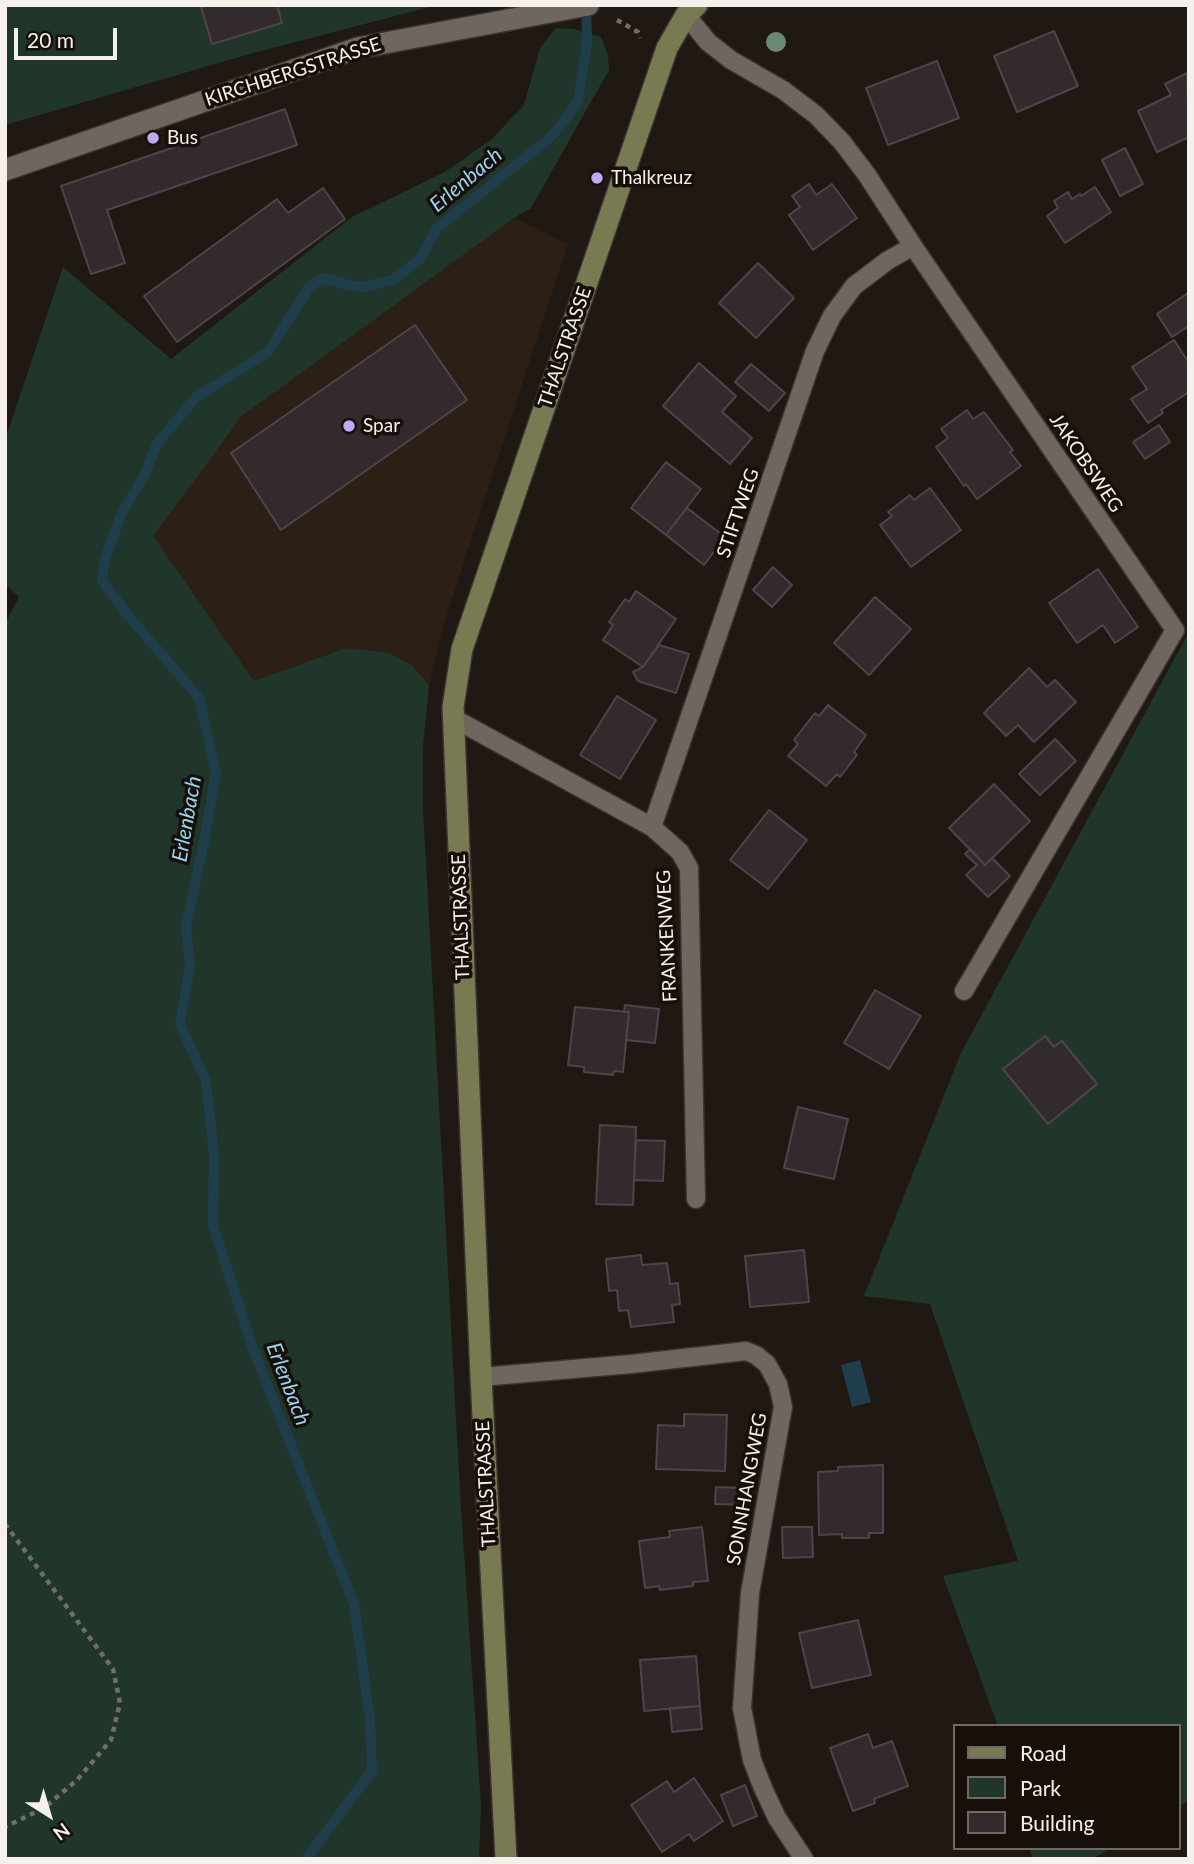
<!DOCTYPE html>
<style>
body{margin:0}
#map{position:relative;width:1194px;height:1864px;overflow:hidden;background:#201913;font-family:Lato,sans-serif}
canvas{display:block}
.frame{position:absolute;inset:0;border:7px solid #f5f0eb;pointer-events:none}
.legend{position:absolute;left:953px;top:1724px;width:228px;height:126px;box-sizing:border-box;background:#17100a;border:2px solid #706a64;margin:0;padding:9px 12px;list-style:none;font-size:21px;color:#f5f0eb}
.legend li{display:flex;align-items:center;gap:14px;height:35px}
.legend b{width:35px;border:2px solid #706a64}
.north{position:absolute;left:14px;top:1780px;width:70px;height:70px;-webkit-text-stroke:5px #17100a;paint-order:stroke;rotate:143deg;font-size:19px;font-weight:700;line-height:28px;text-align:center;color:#f5f0eb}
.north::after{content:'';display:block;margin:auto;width:24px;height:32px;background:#f5f0eb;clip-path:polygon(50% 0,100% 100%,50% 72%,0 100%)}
.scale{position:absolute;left:14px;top:28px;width:103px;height:32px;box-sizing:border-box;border:4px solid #f5f0eb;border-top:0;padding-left:9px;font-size:21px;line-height:24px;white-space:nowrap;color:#f5f0eb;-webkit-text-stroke:5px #17100a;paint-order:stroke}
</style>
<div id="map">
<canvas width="1194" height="1864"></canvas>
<div class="frame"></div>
<ul class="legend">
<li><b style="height:9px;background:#797a52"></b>Road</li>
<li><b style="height:19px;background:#21362b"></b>Park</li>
<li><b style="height:19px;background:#332a2e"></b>Building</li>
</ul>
<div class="north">N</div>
<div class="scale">20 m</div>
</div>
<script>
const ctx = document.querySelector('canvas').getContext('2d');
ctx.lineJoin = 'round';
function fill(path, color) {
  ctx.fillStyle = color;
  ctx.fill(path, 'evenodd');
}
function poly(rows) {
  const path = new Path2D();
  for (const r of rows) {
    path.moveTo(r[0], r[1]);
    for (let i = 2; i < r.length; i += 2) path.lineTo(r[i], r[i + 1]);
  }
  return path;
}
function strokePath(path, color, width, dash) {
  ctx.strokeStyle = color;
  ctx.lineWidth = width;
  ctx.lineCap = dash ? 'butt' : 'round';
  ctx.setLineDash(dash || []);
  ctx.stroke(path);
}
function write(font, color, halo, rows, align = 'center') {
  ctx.font = font + ' Lato,sans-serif';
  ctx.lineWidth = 7;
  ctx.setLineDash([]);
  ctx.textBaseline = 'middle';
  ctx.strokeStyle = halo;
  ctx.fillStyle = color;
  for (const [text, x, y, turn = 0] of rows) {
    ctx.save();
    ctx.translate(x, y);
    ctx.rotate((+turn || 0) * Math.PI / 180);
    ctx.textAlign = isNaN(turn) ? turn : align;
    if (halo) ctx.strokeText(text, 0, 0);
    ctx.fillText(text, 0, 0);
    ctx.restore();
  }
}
const built = poly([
 [514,218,568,244,443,626,429,685,412,665,346,648,254,681,152,536,242,416]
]);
const green = poly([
 [5,5,437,5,246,55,5,125],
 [556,28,573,29,601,37,608,55,609,70,531,208,514,218,242,416,153,536,254,681,346,648,389,653,412,665,429,685,423,747,423,809,460,1493,481,1805,479,1859,5,1859,5,624,19,597,5,584,5,440,63,267,171,359,352,217,445,172,492,139,524,105,540,48],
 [1189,632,1189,1801,1178,1807,1178,1726,998,1726,943,1576,1018,1561,930,1304,864,1296,961,1053],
 [1030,1848,1110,1848,1093,1859,1032,1859]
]);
const water = poly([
 [860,1360,871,1402,852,1407,841,1365]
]);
const stream = poly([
 [306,1859,372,1771,370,1720,354,1604,253,1349,213,1225,214,1155,206,1081,180,1024,190,965,186,926,205,837,216,772,199,698,126,613,102,580,105,559,122,512,143,478,157,444,195,398,268,352,310,286,324,278,348,285,365,287,394,279,420,259,437,228,545,142,559,128,578,101,587,42,586,5]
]);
const building = poly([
 [207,5,277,5,282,23,212,44,201,7,207,5],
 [1054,31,1078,86,1017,112,994,56,1054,31],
 [937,61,959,118,888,145,866,88,937,61],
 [1187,73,1189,137,1157,152,1138,111,1171,95,1165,84,1187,73],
 [285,109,297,145,107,210,125,263,91,274,61,186,285,109],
 [1125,148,1143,184,1120,196,1102,160,1125,148],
 [809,184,816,195,832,184,857,218,813,250,789,215,800,207,792,196,809,184],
 [1095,187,1111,212,1065,243,1047,216,1058,208,1054,201,1068,192,1072,199,1080,194,1081,196,1095,187],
 [323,188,345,219,177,342,144,296,277,199,288,213,323,188],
 [758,263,794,298,756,338,719,303,758,263],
 [1188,293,1189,326,1172,337,1157,314,1188,293],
 [415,325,467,400,281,530,231,453,415,325],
 [1174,340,1189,363,1189,392,1161,410,1163,413,1148,423,1131,399,1147,389,1132,367,1174,340],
 [699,363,736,396,722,412,752,438,730,464,663,406,699,363],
 [751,364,785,393,769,411,735,382,751,364],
 [967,410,973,419,984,412,1013,450,1010,452,1021,466,977,499,966,484,964,486,936,447,948,438,941,429,967,410],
 [1159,425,1170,442,1145,459,1133,442,1159,425],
 [666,462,701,489,666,535,631,508,666,462],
 [930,488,961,530,911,567,880,525,892,516,888,512,910,495,914,500,930,488],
 [687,508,725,537,704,565,666,535,687,508],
 [773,567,792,585,772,607,753,590,773,567],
 [1098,569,1138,627,1115,643,1103,625,1077,643,1049,603,1098,569],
 [636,591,676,619,643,667,603,640,613,625,609,622,625,599,629,602,636,591],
 [875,597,911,629,869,675,834,643,875,597],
 [659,645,689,654,676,693,638,681,633,672,643,667,659,645],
 [1029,668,1047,687,1055,680,1076,702,1034,742,1018,725,1006,736,984,713,1029,668],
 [617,696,656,720,620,779,580,755,617,696],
 [828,705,866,735,854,752,857,755,840,777,837,774,826,786,788,756,798,744,794,740,811,718,815,713,819,716,828,705],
 [1055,739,1076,761,1040,795,1019,774,1055,739],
 [994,784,1030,821,985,865,949,828,994,784],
 [769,810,807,840,768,889,730,860,769,810],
 [970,849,985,865,992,858,1010,876,988,897,966,875,977,865,965,854,970,849],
 [875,990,921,1016,889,1069,844,1043,875,990],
 [625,1005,659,1009,655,1043,626,1040,629,1012,624,1012,625,1005],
 [575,1007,629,1012,623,1072,614,1071,613,1075,584,1072,584,1067,568,1065,575,1007],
 [1045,1036,1054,1047,1062,1041,1097,1084,1048,1124,1003,1069,1045,1036],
 [798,1107,848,1119,834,1179,784,1168,798,1107],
 [600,1125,636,1127,633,1205,596,1204,600,1125],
 [636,1140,665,1141,663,1181,634,1180,636,1140],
 [804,1250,809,1302,750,1307,745,1256,804,1250],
 [641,1255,642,1265,667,1263,670,1284,678,1283,680,1304,672,1305,674,1322,631,1327,628,1310,619,1311,617,1290,609,1291,606,1259,641,1255],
 [684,1414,727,1415,725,1471,656,1469,658,1425,684,1426,684,1414],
 [883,1465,883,1533,869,1533,869,1538,842,1538,842,1534,819,1535,818,1472,838,1471,838,1467,883,1465],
 [716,1487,745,1488,744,1505,715,1504,716,1487],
 [702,1527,708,1581,693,1582,693,1586,660,1590,659,1586,645,1588,639,1541,670,1537,669,1531,702,1527],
 [782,1527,812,1527,813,1557,783,1558,782,1527],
 [858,1620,871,1675,812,1688,799,1633,858,1620],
 [696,1656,700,1706,644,1711,640,1660,696,1656],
 [700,1706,702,1729,672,1732,670,1708,700,1706],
 [868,1734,873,1748,892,1741,908,1786,874,1799,875,1803,853,1811,830,1748,868,1734],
 [694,1778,723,1821,694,1841,689,1834,662,1852,631,1805,667,1781,674,1792,694,1778],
 [745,1785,757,1816,733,1826,721,1795,745,1785]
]);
const path = poly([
 [617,20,638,32,640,38],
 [5,1524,113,1669,120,1703,111,1740,77,1780,44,1808,5,1827]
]);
const lane = poly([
 [686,15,708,42,731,60,783,90,816,115,842,142,867,175,913,246,1175,630,964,991],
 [453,718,652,827,680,852,689,868,696,1199],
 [652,827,815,351,832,316,854,286,887,261,913,246],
 [481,1377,631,1364,746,1351,756,1355,767,1364,778,1384,783,1407,750,1593,742,1708,752,1760,763,1788,777,1818,804,1859]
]);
const street = poly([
 [5,170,358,48,588,5]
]);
const secondary = poly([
 [506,1859,481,1377,453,707,462,649,667,48,686,15,697,5]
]);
const trees = [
 [776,42]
];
const markers = [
 [153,138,7,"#c2a8f2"],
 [597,178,7,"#c2a8f2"],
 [349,426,7,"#c2a8f2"]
];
const streetNames = [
 ["KIRCHBERGSTRASSE",293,72,-18],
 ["THALSTRASSE",565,347,-71],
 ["JAKOBSWEG",1086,463,56],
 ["STIFTWEG",738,513,-71],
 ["THALSTRASSE",461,917,-92],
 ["FRANKENWEG",667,936,-93],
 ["THALSTRASSE",486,1484,-93],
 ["SONNHANGWEG",747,1489,-80]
];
const poiNames = [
 ["Bus",167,138],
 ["Thalkreuz",611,178],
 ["Spar",363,426]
];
const waterNames = [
 ["Erlenbach",466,180,-40],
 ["Erlenbach",187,819,-80],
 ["Erlenbach",288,1384,69]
];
fill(built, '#2c2016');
fill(green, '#21362b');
fill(water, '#203d4b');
strokePath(stream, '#203d4b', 10);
fill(building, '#332a2e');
strokePath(building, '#4e4449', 2);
strokePath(lane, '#383431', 21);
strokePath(street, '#383431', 24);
strokePath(secondary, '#383431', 24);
strokePath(path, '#736d67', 4.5, [5, 5]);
strokePath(lane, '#6f675f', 18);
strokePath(street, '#6f675f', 21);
strokePath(secondary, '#797a52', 21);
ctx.fillStyle = '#6b8874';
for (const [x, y] of trees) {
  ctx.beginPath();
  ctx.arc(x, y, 10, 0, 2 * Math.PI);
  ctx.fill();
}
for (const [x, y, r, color] of markers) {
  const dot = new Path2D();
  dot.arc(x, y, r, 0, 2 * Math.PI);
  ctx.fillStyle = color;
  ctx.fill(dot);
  strokePath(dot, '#17100a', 2.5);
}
write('19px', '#f5f0eb', '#17100a', streetNames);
write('19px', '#f5f0eb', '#17100a', poiNames, 'left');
write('italic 21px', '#99d4f0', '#17100a', waterNames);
</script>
